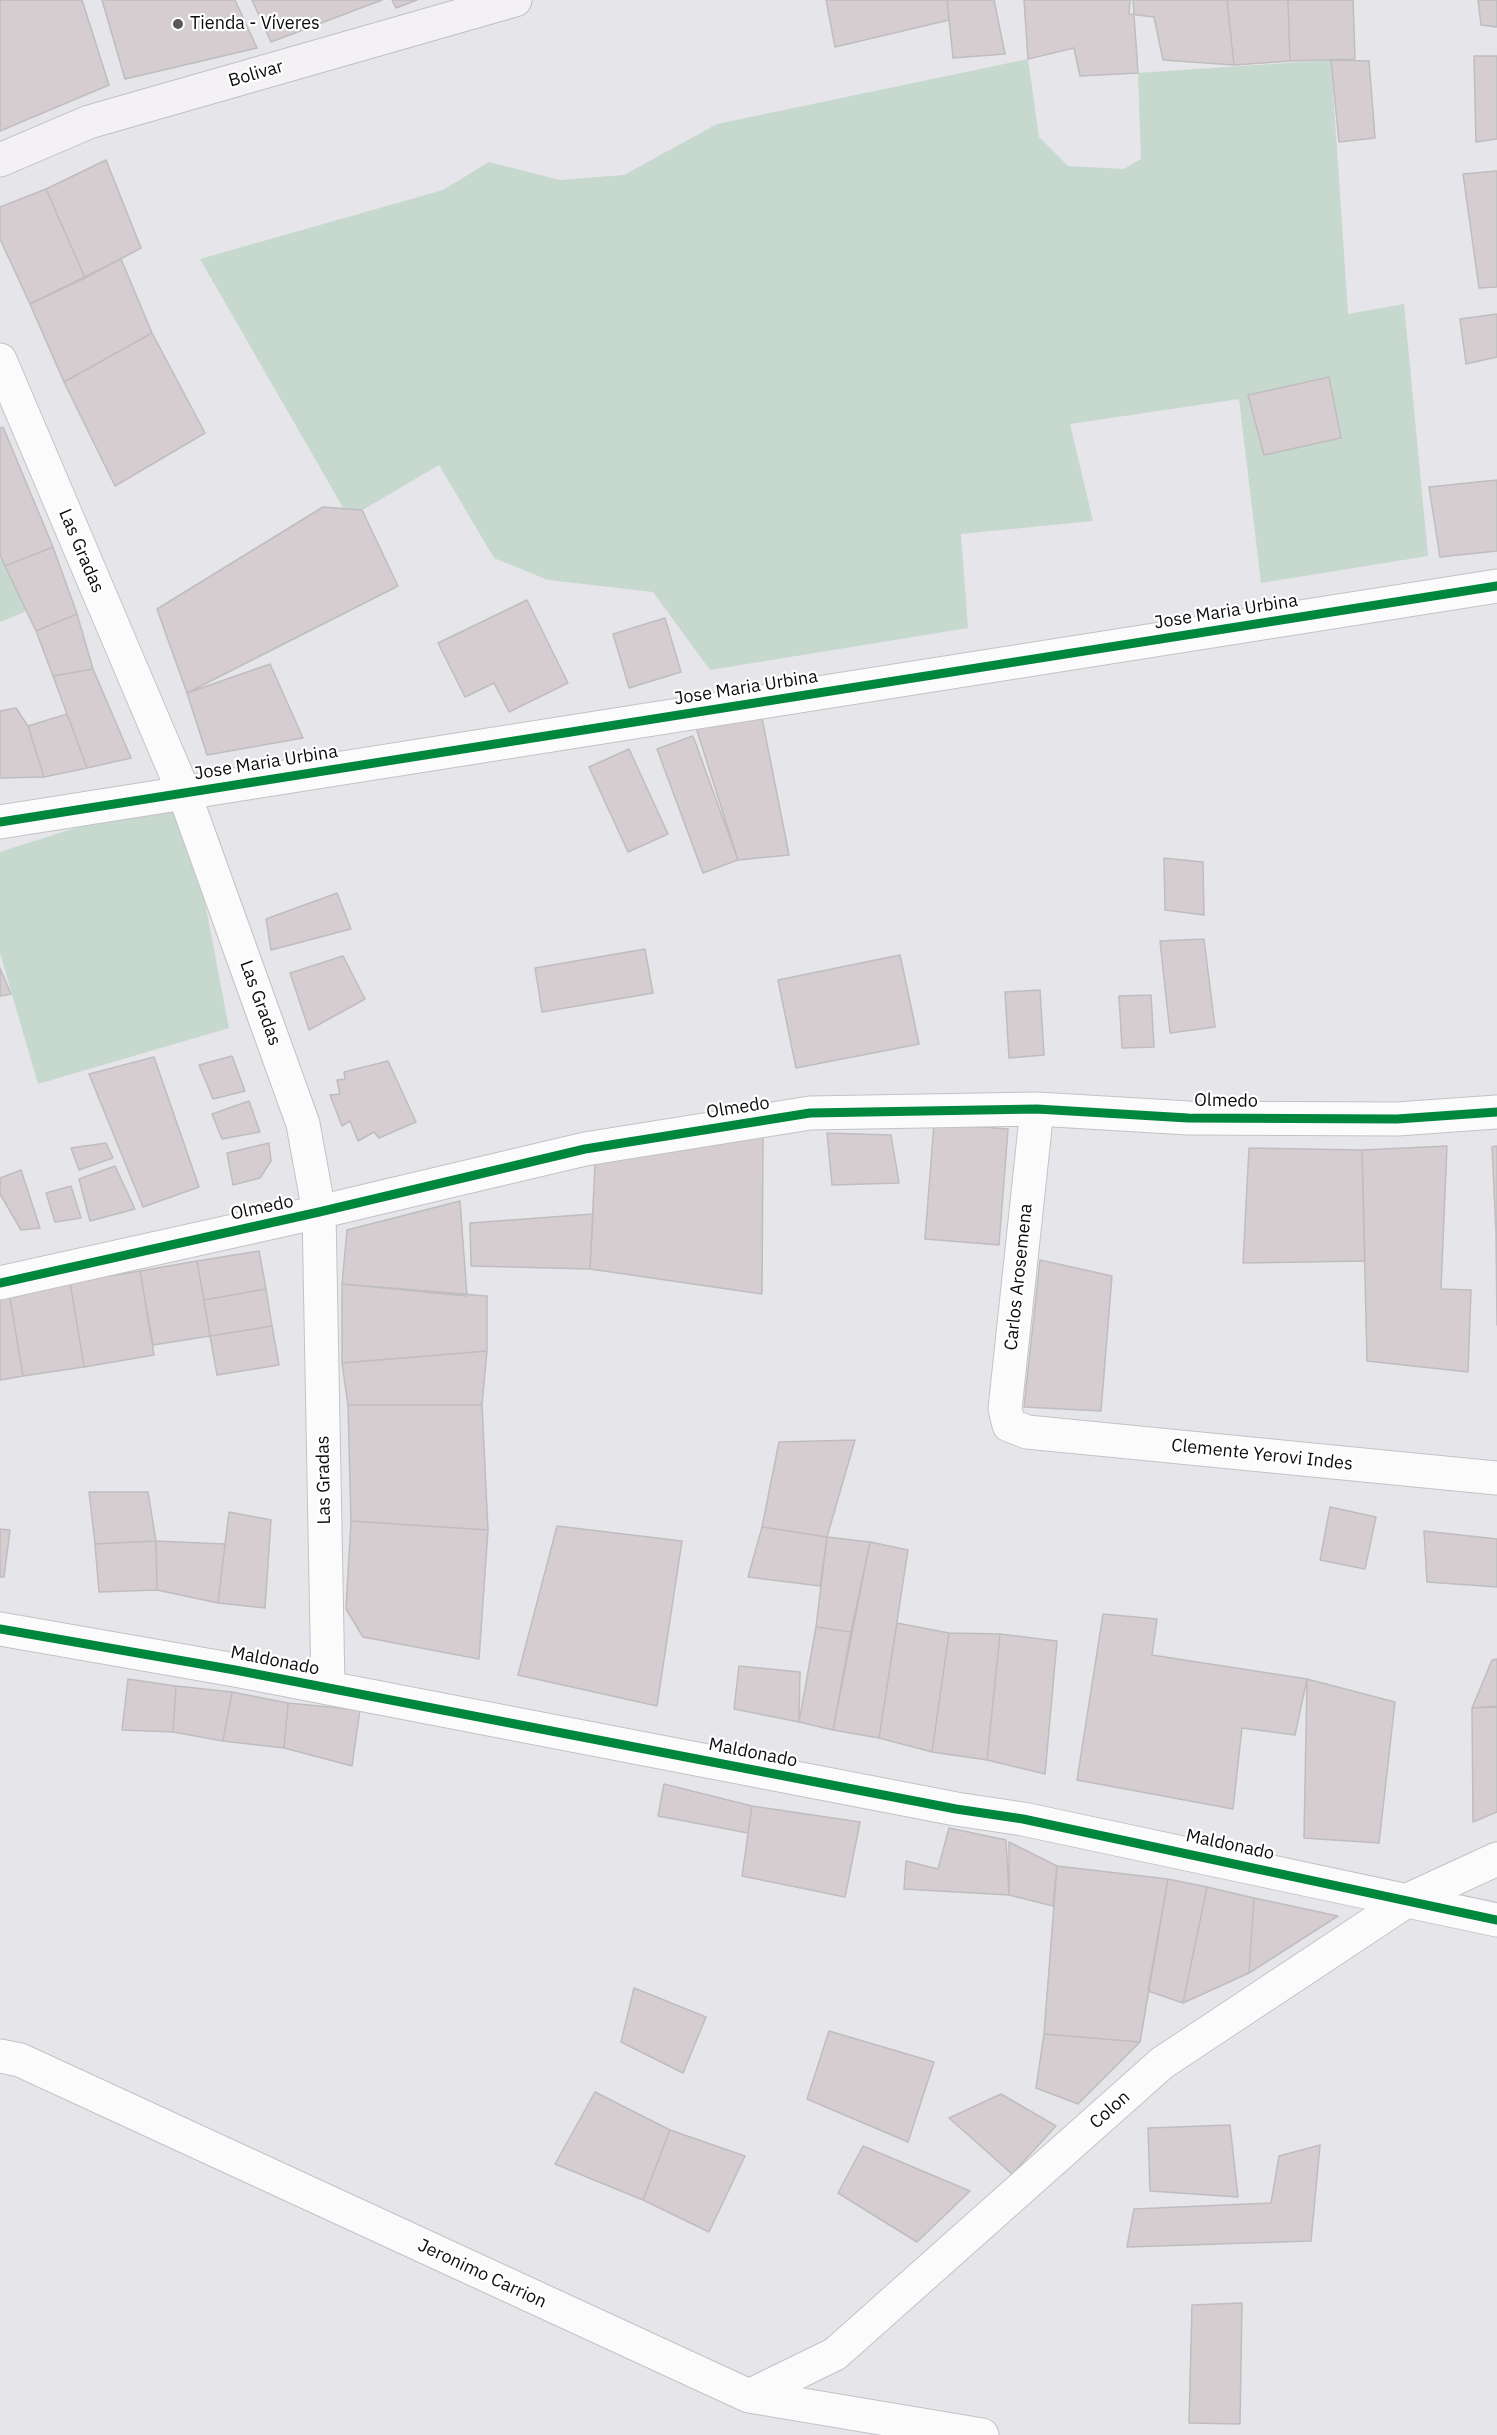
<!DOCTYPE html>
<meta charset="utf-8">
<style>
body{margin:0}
canvas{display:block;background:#e5e5ea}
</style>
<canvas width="1497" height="2435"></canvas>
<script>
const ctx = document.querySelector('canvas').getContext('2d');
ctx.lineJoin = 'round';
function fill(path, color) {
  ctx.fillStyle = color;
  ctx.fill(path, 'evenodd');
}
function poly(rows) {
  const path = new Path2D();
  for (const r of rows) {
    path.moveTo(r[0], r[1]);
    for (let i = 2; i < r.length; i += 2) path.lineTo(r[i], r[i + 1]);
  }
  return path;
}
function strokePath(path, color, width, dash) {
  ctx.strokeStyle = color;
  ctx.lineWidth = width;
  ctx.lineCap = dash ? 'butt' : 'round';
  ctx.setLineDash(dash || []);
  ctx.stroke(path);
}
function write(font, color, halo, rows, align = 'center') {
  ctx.font = font + ' "IBM Plex Sans",sans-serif';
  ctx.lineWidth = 4.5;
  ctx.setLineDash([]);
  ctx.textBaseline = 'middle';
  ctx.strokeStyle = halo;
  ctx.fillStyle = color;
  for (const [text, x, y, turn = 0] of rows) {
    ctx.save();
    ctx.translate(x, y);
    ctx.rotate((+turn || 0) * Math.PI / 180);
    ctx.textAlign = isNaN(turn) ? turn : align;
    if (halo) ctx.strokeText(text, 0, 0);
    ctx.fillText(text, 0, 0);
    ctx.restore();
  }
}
const green = poly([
 [1028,59,1039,137,1068,166,1124,169,1141,159,1138,73,1331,60,1348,314,1404,304,1428,556,1261,583,1239,399,1070,424,1093,521,961,534,968,628,710,670,653,592,548,580,494,558,439,465,349,518,200,259,443,190,489,162,560,180,624,175,717,124],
 [0,557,27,611,0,622],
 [184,793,229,1028,38,1084,0,953,0,852]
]);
const building = poly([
 [0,0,82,0,109,85,0,131,0,0],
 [102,0,235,0,257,48,125,79,102,0],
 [252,0,382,0,271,42,252,0],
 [392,0,417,0,396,8,392,0],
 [826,0,947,0,949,20,835,47,826,0],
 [947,0,994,0,1005,54,953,58,947,0],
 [1024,0,1133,0,1138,73,1080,76,1074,48,1028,59,1024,0],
 [1130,0,1227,0,1234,65,1163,60,1154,17,1129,14,1130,0],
 [1227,0,1288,0,1290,61,1234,65,1227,0],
 [1288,0,1353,0,1355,59,1290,61,1288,0],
 [1478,0,1497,0,1497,27,1481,25,1478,0],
 [1474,56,1497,56,1497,139,1476,142,1474,56],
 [1331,60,1369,61,1375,138,1339,142,1331,60],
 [106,160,141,248,85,278,46,189,106,160],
 [1497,171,1497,287,1479,288,1463,174,1497,171],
 [46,189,85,278,30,304,0,239,0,207,46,189],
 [121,259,152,333,64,382,30,304,121,259],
 [1497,314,1497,357,1466,364,1460,319,1497,314],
 [152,333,205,433,115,486,64,382,152,333],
 [1329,377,1341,438,1264,455,1248,395,1329,377],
 [3,427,53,547,5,566,0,555,0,428,3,427],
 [1497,480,1497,551,1440,557,1429,487,1497,480],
 [323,507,362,510,398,586,187,693,157,609,323,507],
 [53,547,77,614,36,631,5,566,53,547],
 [527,600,568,683,509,712,494,683,465,697,438,643,527,600],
 [77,614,93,669,53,676,36,631,77,614],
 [665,618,681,672,629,688,613,634,665,618],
 [270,664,303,738,207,755,187,693,270,664],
 [93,669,131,758,87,768,53,676,93,669],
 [16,708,28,726,44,777,0,778,0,711,16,708],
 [760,708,789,855,738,860,693,718,760,708],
 [67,714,87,768,44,777,28,726,67,714],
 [693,736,738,860,703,873,657,749,693,736],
 [629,749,668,834,628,852,589,767,629,749],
 [1164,858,1203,862,1204,915,1165,910,1164,858],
 [337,893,351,929,271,950,266,919,337,893],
 [1204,939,1215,1027,1170,1033,1160,941,1204,939],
 [645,949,653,993,542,1012,535,968,645,949],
 [900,955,919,1044,796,1068,778,980,900,955],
 [343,956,365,999,309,1030,290,973,343,956],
 [0,968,11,994,0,996,0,968],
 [1040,990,1044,1055,1009,1058,1005,992,1040,990],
 [1151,995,1154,1047,1122,1048,1119,996,1151,995],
 [232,1056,245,1091,213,1099,199,1065,232,1056],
 [154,1057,199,1187,143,1207,89,1074,154,1057],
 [388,1061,416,1122,379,1138,374,1132,358,1141,350,1121,342,1126,330,1095,340,1094,337,1080,345,1079,344,1072,388,1061],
 [249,1101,260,1132,222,1139,212,1114,249,1101],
 [934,1123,1008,1129,999,1245,925,1239,934,1123],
 [827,1133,891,1135,899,1183,832,1185,827,1133],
 [763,1137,762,1294,590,1269,595,1164,763,1137],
 [106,1143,113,1158,79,1170,71,1148,106,1143],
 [269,1143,271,1161,260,1178,233,1185,227,1153,269,1143],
 [1447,1146,1441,1289,1471,1290,1468,1372,1367,1361,1362,1150,1447,1146],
 [1497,1146,1497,1232,1496,1232,1492,1147,1497,1146],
 [1249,1148,1362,1150,1365,1261,1243,1263,1249,1148],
 [115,1166,135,1209,90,1221,79,1179,115,1166],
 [21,1170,40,1228,21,1230,0,1194,0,1178,21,1170],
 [71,1186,81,1218,55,1222,46,1193,71,1186],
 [460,1201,467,1296,342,1284,347,1230,460,1201],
 [593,1214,590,1269,471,1266,470,1223,593,1214],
 [1496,1232,1497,1232,1497,1325,1496,1232],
 [259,1251,266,1289,204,1300,197,1261,259,1251],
 [1040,1260,1112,1276,1101,1411,1024,1407,1040,1260],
 [197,1261,210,1336,153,1345,140,1271,197,1261],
 [140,1271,154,1355,84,1367,70,1282,140,1271],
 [70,1282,84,1367,23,1376,9,1292,70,1282],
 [342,1284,487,1296,487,1351,342,1363,342,1284],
 [266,1289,272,1326,210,1336,204,1300,266,1289],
 [9,1292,23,1376,0,1380,0,1294,9,1292],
 [272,1326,279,1365,217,1375,210,1336,272,1326],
 [487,1351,482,1405,348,1405,342,1363,487,1351],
 [348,1405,482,1405,488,1530,351,1521,348,1405],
 [855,1440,827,1537,762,1527,779,1442,855,1440],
 [89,1492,148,1492,156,1541,95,1544,89,1492],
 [1330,1507,1376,1517,1365,1569,1320,1560,1330,1507],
 [229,1512,271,1520,265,1608,218,1603,229,1512],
 [351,1521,488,1530,479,1659,363,1637,346,1609,351,1521],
 [557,1526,682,1541,657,1706,518,1675,557,1526],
 [762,1527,827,1537,820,1586,748,1577,762,1527],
 [0,1529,10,1530,4,1577,0,1577,0,1529],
 [1424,1531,1497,1539,1497,1587,1427,1582,1424,1531],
 [827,1537,870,1542,851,1632,816,1627,827,1537],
 [156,1541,225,1544,218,1603,157,1590,156,1541],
 [156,1541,157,1590,99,1592,95,1544,156,1541],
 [870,1542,908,1550,879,1738,833,1730,870,1542],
 [1103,1614,1157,1619,1152,1655,1307,1679,1295,1735,1242,1728,1233,1809,1077,1780,1103,1614],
 [897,1623,949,1633,932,1752,879,1738,897,1623],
 [816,1627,851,1632,833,1730,799,1722,816,1627],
 [949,1633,1000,1634,987,1760,932,1752,949,1633],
 [1000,1634,1057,1641,1045,1774,987,1760,1000,1634],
 [1497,1659,1497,1706,1472,1708,1492,1660,1497,1659],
 [739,1666,800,1672,799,1722,734,1709,739,1666],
 [128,1679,176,1686,173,1732,122,1730,128,1679],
 [1307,1679,1395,1702,1379,1843,1304,1838,1307,1679],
 [176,1686,232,1692,223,1741,173,1732,176,1686],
 [232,1692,288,1703,284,1748,223,1741,232,1692],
 [288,1703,360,1710,352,1766,284,1748,288,1703],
 [1497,1707,1497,1812,1473,1822,1472,1708,1497,1707],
 [664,1784,752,1806,748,1833,658,1816,664,1784],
 [752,1806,860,1822,845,1897,742,1876,752,1806],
 [949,1828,1006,1840,1009,1895,904,1889,906,1861,938,1869,949,1828],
 [1009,1842,1057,1866,1053,1906,1009,1895,1009,1842],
 [1057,1866,1168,1879,1140,2042,1044,2034,1057,1866],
 [1168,1879,1207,1887,1183,2003,1148,1991,1168,1879],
 [1207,1887,1254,1898,1249,1973,1183,2003,1207,1887],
 [1254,1898,1338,1916,1249,1973,1254,1898],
 [634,1988,706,2017,683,2073,621,2042,634,1988],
 [829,2031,934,2062,908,2142,807,2099,829,2031],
 [1044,2034,1140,2042,1078,2104,1036,2088,1044,2034],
 [595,2092,670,2130,643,2200,555,2164,595,2092],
 [1001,2094,1056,2126,1012,2174,949,2118,1001,2094],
 [1230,2125,1238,2197,1150,2191,1148,2128,1230,2125],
 [670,2130,745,2156,709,2232,643,2200,670,2130],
 [1320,2145,1311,2241,1127,2247,1134,2209,1271,2203,1279,2156,1320,2145],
 [863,2146,970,2191,917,2242,838,2193,863,2146],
 [1242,2303,1240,2424,1189,2423,1192,2305,1242,2303]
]);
const minor = poly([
 [0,360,184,793,303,1124,319,1212,328,1688],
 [0,822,1497,586],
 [1037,1109,1005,1409,1009,1425,1027,1432,1497,1478],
 [0,1283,319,1212,585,1149,810,1113,1037,1109,1188,1118,1397,1119,1497,1112],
 [0,1629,235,1670,956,1809,1023,1819,1497,1920],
 [0,2056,20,2060,749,2396,982,2435],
 [749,2396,835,2354,1162,2063,1408,1900,1497,1859]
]);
const major = poly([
 [0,160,89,122,515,0]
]);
const cycleway = poly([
 [0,822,1497,586],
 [0,1283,319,1212,585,1149,810,1113,1037,1109,1188,1118,1397,1119,1497,1112],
 [0,1629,235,1670,956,1809,1023,1819,1497,1920]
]);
const markers = [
 [178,24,6,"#58585c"]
];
const poiNames = [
 ["Tienda - Víveres",190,24]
];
const streetNames = [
 ["Bolivar",256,74,-16],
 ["Las Gradas",81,551,67],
 ["Jose Maria Urbina",1226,612,-9],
 ["Jose Maria Urbina",746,688,-9],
 ["Jose Maria Urbina",266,763,-9],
 ["Las Gradas",260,1003,70],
 ["Olmedo",1226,1101,1],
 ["Olmedo",738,1108,-9],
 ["Olmedo",262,1208,-12],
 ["Carlos Arosemena",1019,1277,-84],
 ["Clemente Yerovi Indes",1262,1455,6],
 ["Las Gradas",324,1480,-91],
 ["Maldonado",275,1661,11],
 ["Maldonado",753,1753,11],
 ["Maldonado",1230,1845,12],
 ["Colon",1110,2110,-42],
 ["Jeronimo Carrion",482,2274,25]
];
fill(green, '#c7d8cf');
fill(building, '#d5cdcf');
strokePath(building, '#bfbdbf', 1.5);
strokePath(minor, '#c3c3c7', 35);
strokePath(major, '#c0c0c3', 35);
strokePath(minor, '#fbfbfc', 33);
strokePath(major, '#f4f1f5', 33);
strokePath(cycleway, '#00873e', 9);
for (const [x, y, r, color] of markers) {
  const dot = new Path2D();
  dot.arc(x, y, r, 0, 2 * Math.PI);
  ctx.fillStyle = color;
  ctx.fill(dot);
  strokePath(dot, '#fff', 2);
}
write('18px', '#0c0c0f', '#fff', poiNames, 'left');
write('18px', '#0c0c0f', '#fff', streetNames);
</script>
